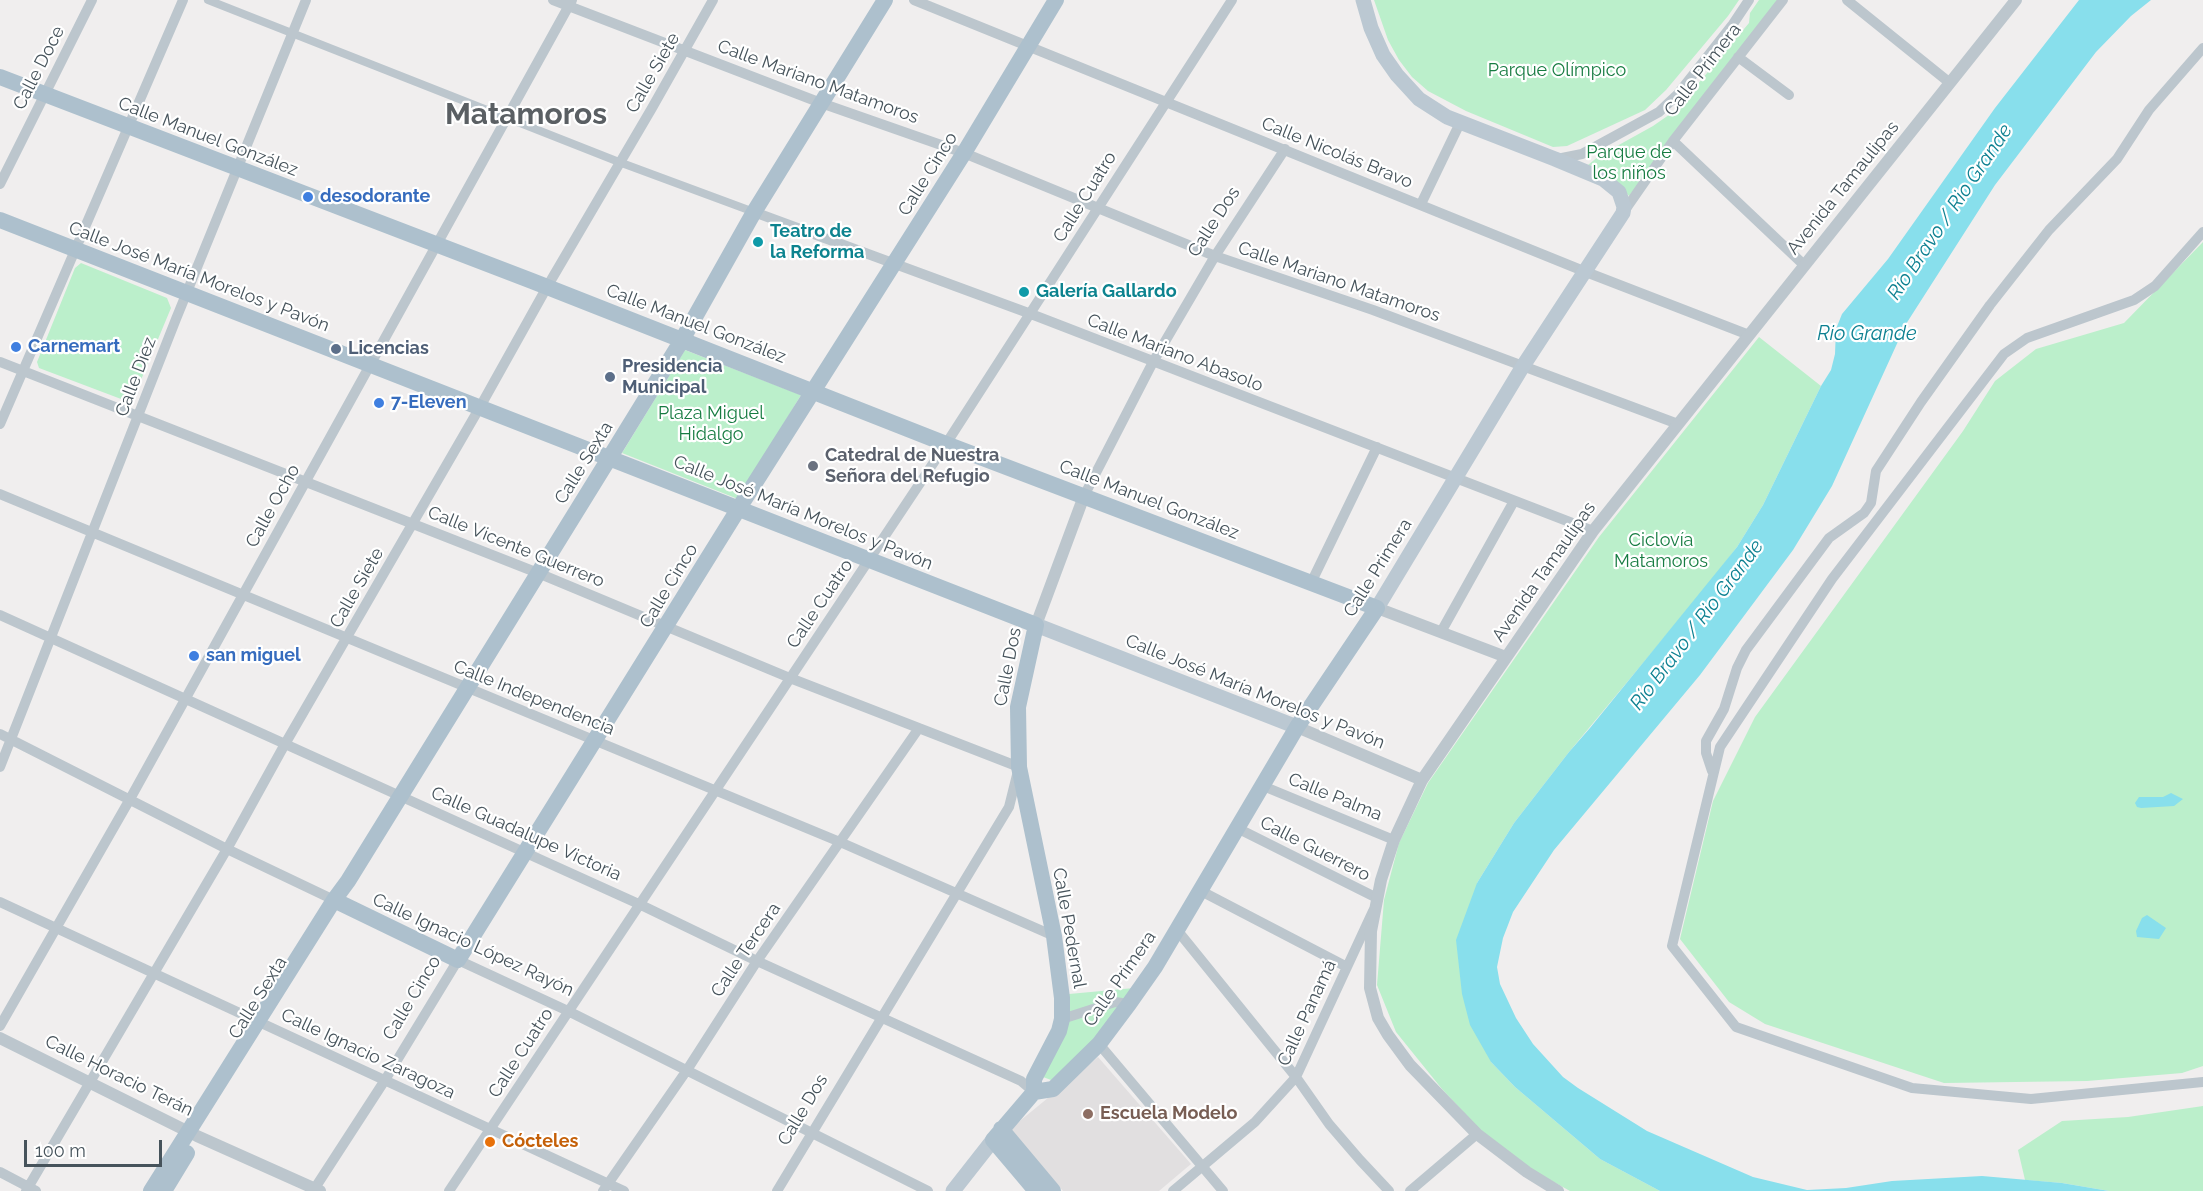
<!DOCTYPE html>
<meta charset="utf-8">
<style>
body{margin:0}
#map{position:relative;width:2203px;height:1191px;overflow:hidden;background:#f0eeee;font-family:Raleway,sans-serif}
canvas{display:block}
.scale{position:absolute;left:24px;top:1140px;width:138px;height:27px;box-sizing:border-box;border:3px solid #46535b;border-top:0;padding-left:8px;font-size:18px;line-height:21px;white-space:nowrap;color:#46535b;-webkit-text-stroke:4px #fff;paint-order:stroke}
</style>
<div id="map">
<canvas width="2203" height="1191"></canvas>
<div class="scale">100 m</div>
</div>
<script>
const ctx = document.querySelector('canvas').getContext('2d');
ctx.lineJoin = 'round';
function fill(path, color) {
  ctx.fillStyle = color;
  ctx.fill(path, 'evenodd');
}
function poly(rows) {
  const path = new Path2D();
  for (const r of rows) {
    path.moveTo(r[0], r[1]);
    for (let i = 2; i < r.length; i += 2) path.lineTo(r[i], r[i + 1]);
  }
  return path;
}
function strokePath(path, color, width, dash) {
  ctx.strokeStyle = color;
  ctx.lineWidth = width;
  ctx.lineCap = dash ? 'butt' : 'round';
  ctx.setLineDash(dash || []);
  ctx.stroke(path);
}
function write(font, color, halo, rows, align = 'center') {
  ctx.font = font + ' Raleway,sans-serif';
  ctx.lineWidth = 4.5;
  ctx.setLineDash([]);
  ctx.textBaseline = 'middle';
  ctx.strokeStyle = halo;
  ctx.fillStyle = color;
  for (const [text, x, y, turn = 0] of rows) {
    ctx.save();
    ctx.translate(x, y);
    ctx.rotate((+turn || 0) * Math.PI / 180);
    ctx.textAlign = isNaN(turn) ? turn : align;
    if (halo) ctx.strokeText(text, 0, 0);
    ctx.fillText(text, 0, 0);
    ctx.restore();
  }
}
const education = poly([
 [1098,1057,1191,1164,1159,1191,1063,1191,1010,1129]
]);
const green = poly([
 [1374,0,1739,0,1728,16,1666,90,1645,110,1567,146,1553,147,1466,111,1428,91,1412,77,1399,60,1388,40],
 [1759,0,1778,0,1629,196,1614,178,1588,165,1599,156,1653,126,1676,110,1749,23,1750,13],
 [2203,242,2203,1066,2182,1073,2087,1081,1944,1083,1765,1024,1729,1002,1680,939,1713,801,1755,717,1963,431,1995,381,2036,349,2124,323],
 [81,263,167,298,171,308,133,399,129,402,39,368,37,362,75,268],
 [1759,337,1821,386,1763,505,1737,547,1712,580,1569,752,1514,823,1477,883,1491,1062,1515,1087,1600,1159,1660,1191,1570,1191,1534,1171,1482,1132,1442,1089,1396,1032,1377,985,1384,900,1399,843,1428,783,1599,537],
 [685,350,801,395,738,499,622,453],
 [1134,988,1094,1043,1051,1080,1043,1077,1069,994],
 [2203,1106,2203,1191,2109,1191,2062,1183,2025,1180,2018,1150,2062,1121,2128,1117]
]);
const water = poly([
 [2079,0,2151,0,2131,16,2096,52,1995,185,1906,324,1832,486,1793,550,1700,675,1554,850,1513,912,1503,938,1497,967,1500,984,1516,1018,1533,1044,1563,1077,1578,1088,1647,1131,1753,1177,1807,1190,1846,1188,1892,1181,1982,1176,2062,1183,2109,1191,1660,1191,1600,1159,1515,1087,1491,1062,1470,1025,1462,994,1456,940,1477,883,1514,823,1569,752,1590,728,1737,547,1763,505,1821,386,1831,370,1835,354,1836,329,1842,314,1888,259,1995,108],
 [2171,793,2183,799,2174,806,2141,808,2137,807,2135,803,2139,797,2163,797],
 [2147,915,2166,928,2159,939,2137,937,2136,931,2142,918]
]);
const pedestrian = poly([
 [208,0,619,162,754,212]
]);
const minor = poly([
 [553,0,821,103,964,153,1215,256,1373,310,1678,424],
 [914,0,1586,272,1749,335],
 [1847,0,1950,83],
 [1738,57,1789,95],
 [1673,141,1804,265],
 [1557,159,1582,154,1659,112,1677,95,1733,24,1749,0],
 [0,184,92,0],
 [1421,204,1460,123],
 [754,212,1031,314,1593,531],
 [1623,213,1673,141,1783,0],
 [2203,232,2155,286,2134,300,2027,338,2004,354,1832,579,1720,747,1672,946,1736,1027,1912,1088,2031,1099,2203,1082],
 [0,362,538,573,790,678,1019,767,1009,807,777,1191],
 [0,424,183,0],
 [0,494,840,842,1054,936],
 [1084,496,1153,362,1215,256,1285,149],
 [1311,583,1377,447],
 [0,615,641,905,757,961,1021,1081,1034,1092],
 [1441,632,1514,501],
 [0,734,227,849,334,900],
 [0,767,176,319,306,0],
 [1712,771,1706,753,1706,741,1724,709,1737,668,1746,650,1829,538,1864,513,1871,503,1876,471,1921,402,1990,305,2049,230,2117,159,2149,110,2203,48],
 [1263,786,1394,840],
 [1237,828,1377,898],
 [1201,891,1347,967],
 [0,902,624,1191],
 [1177,930,1296,1077,1329,1124,1360,1160,1389,1191],
 [1062,1019,1115,1002,1129,1004],
 [0,1026,130,799,572,0],
 [1099,1044,1223,1191],
 [0,1172,36,1191],
 [26,1191,227,849,285,744,480,407,547,287,652,108,713,0],
 [313,1191,385,1080,458,960,568,1011,928,1191],
 [449,1191,946,444,1232,0],
 [603,1191,687,1070,757,961,919,728],
 [1173,1191,1255,1122,1296,1077,1373,911],
 [1410,1191,1477,1134]
]);
const tertiary = poly([
 [1377,608,1506,657],
 [1036,625,1084,496],
 [1297,727,1422,780],
 [0,1038,197,1136,320,1191],
 [1558,1191,1527,1172,1477,1134,1410,1065,1388,1035,1378,1018,1370,988,1371,931,1381,880,1394,840,1422,780,1593,531,2016,0]
]);
const secondary = poly([
 [1363,0,1371,28,1383,55,1397,75,1419,99,1447,117,1555,159,1603,179,1619,192,1624,207,1623,213,1523,366,1377,608],
 [1036,625,1297,727],
 [953,1191,993,1140]
]);
const primary = poly([
 [0,77,532,281,946,444,1377,608,1297,727,1155,967,1129,1004,1099,1044,1053,1089,1034,1092,993,1140,1036,1191],
 [0,220,1036,625,1018,707,1019,767,1054,936,1062,998,1062,1019,1059,1031,1034,1079,1034,1092],
 [334,900,458,960,739,508,964,153,1056,0],
 [1001,1129,1053,1191],
 [151,1191,334,900,348,881,610,457,682,340,754,212,885,0],
 [164,1191,187,1153]
]);
const markers = [
 [308,197,6,"#3f7fe0"],
 [758,242,6,"#0f9aa8"],
 [1024,292,6,"#0f9aa8"],
 [16,347,6,"#3f7fe0"],
 [336,349,6,"#5c6f8a"],
 [610,377,6,"#5c6f8a"],
 [379,403,6,"#3f7fe0"],
 [813,466,6,"#6b7280"],
 [194,656,6,"#3f7fe0"],
 [1088,1114,6,"#8d6e63"],
 [490,1142,6,"#e8710a"]
];
const streetNames = [
 ["Calle Doce",39,68,-63],
 ["Calle Primera",1703,70,-52],
 ["Calle Siete",653,73,-60],
 ["Calle Mariano Matamoros",818,82,20],
 ["Calle Manuel González",208,137,21],
 ["Calle Nicolás Bravo",1337,153,22],
 ["Calle Cinco",928,174,-58],
 ["Avenida Tamaulipas",1843,188,-51],
 ["Calle Cuatro",1085,197,-58],
 ["Calle Dos",1214,222,-57],
 ["Calle José María Morelos y Pavón",199,277,21],
 ["Calle Mariano Matamoros",1339,282,19],
 ["Calle Manuel González",696,324,21],
 ["Calle Mariano Abasolo",1175,353,21],
 ["Calle Diez",136,377,-69],
 ["Calle Sexta",584,463,-58],
 ["Calle Manuel González",1149,500,21],
 ["Calle Ocho",273,506,-61],
 ["Calle José María Morelos y Pavón",803,513,22],
 ["Calle Vicente Guerrero",516,547,22],
 ["Calle Primera",1378,568,-58],
 ["Avenida Tamaulipas",1544,572,-55],
 ["Calle Cinco",669,586,-59],
 ["Calle Siete",357,588,-60],
 ["Calle Cuatro",820,604,-56],
 ["Calle Dos",1008,667,-79],
 ["Calle José María Morelos y Pavón",1255,692,22],
 ["Calle Independencia",534,698,22],
 ["Calle Palma",1335,797,22],
 ["Calle Guadalupe Victoria",526,834,24],
 ["Calle Guerrero",1315,849,27],
 ["Calle Pedernal",1069,928,80],
 ["Calle Ignacio López Rayón",473,945,25],
 ["Calle Tercera",746,950,-56],
 ["Calle Primera",1120,979,-55],
 ["Calle Sexta",258,998,-58],
 ["Calle Cinco",412,998,-59],
 ["Calle Panamá",1307,1013,-65],
 ["Calle Cuatro",521,1053,-57],
 ["Calle Ignacio Zaragoza",368,1054,25],
 ["Calle Horacio Terán",119,1076,26],
 ["Calle Dos",803,1110,-59]
];
const parkNames = [
 ["Parque Olímpico",1557,71],
 ["Parque de",1629,153],
 ["los niños",1629,174],
 ["Plaza Miguel",711,414],
 ["Hidalgo",711,435],
 ["Ciclovía",1661,541],
 ["Matamoros",1661,562]
];
const shopNames = [
 ["desodorante",320,197],
 ["Carnemart",28,347],
 ["7-Eleven",391,403],
 ["san miguel",206,656]
];
const cultureNames = [
 ["Teatro de",770,232],
 ["la Reforma",770,253],
 ["Galería Gallardo",1036,292]
];
const serviceNames = [
 ["Licencias",348,349],
 ["Presidencia",622,367],
 ["Municipal",622,388]
];
const worshipNames = [
 ["Catedral de Nuestra",825,456],
 ["Señora del Refugio",825,477]
];
const educationNames = [
 ["Escuela Modelo",1100,1114]
];
const foodNames = [
 ["Cócteles",502,1142]
];
const waterNames = [
 ["Río Bravo / Rio Grande",1950,212,-56],
 ["Rio Grande",1867,334],
 ["Río Bravo / Rio Grande",1697,625,-53]
];
const townNames = [
 ["Matamoros",526,115]
];
fill(education, '#e1dfe0');
fill(green, '#bbefcb');
fill(water, '#88dfec');
strokePath(pedestrian, '#bcc6cd', 8);
strokePath(minor, '#bcc6cd', 10);
strokePath(tertiary, '#bcc6cd', 12);
strokePath(secondary, '#bbc8d2', 15);
strokePath(primary, '#adc0cd', 16);
for (const [x, y, r, color] of markers) {
  const dot = new Path2D();
  dot.arc(x, y, r, 0, 2 * Math.PI);
  ctx.fillStyle = color;
  ctx.fill(dot);
  strokePath(dot, '#fff', 2);
}
write('18px', '#46535b', '#fff', streetNames);
write('18px', '#177c42', '#fff', parkNames);
write('bold 18px', '#366cbe', '#fff', shopNames, 'left');
write('bold 18px', '#0d838f', '#fff', cultureNames, 'left');
write('bold 18px', '#4e5e75', '#fff', serviceNames, 'left');
write('bold 18px', '#5b616d', '#fff', worshipNames, 'left');
write('bold 18px', '#785e54', '#fff', educationNames, 'left');
write('bold 18px', '#c56008', '#fff', foodNames, 'left');
write('italic 20px', '#0d8091', '#fff', waterNames);
write('bold 30px', '#5a5f63', '#fff', townNames);
</script>
